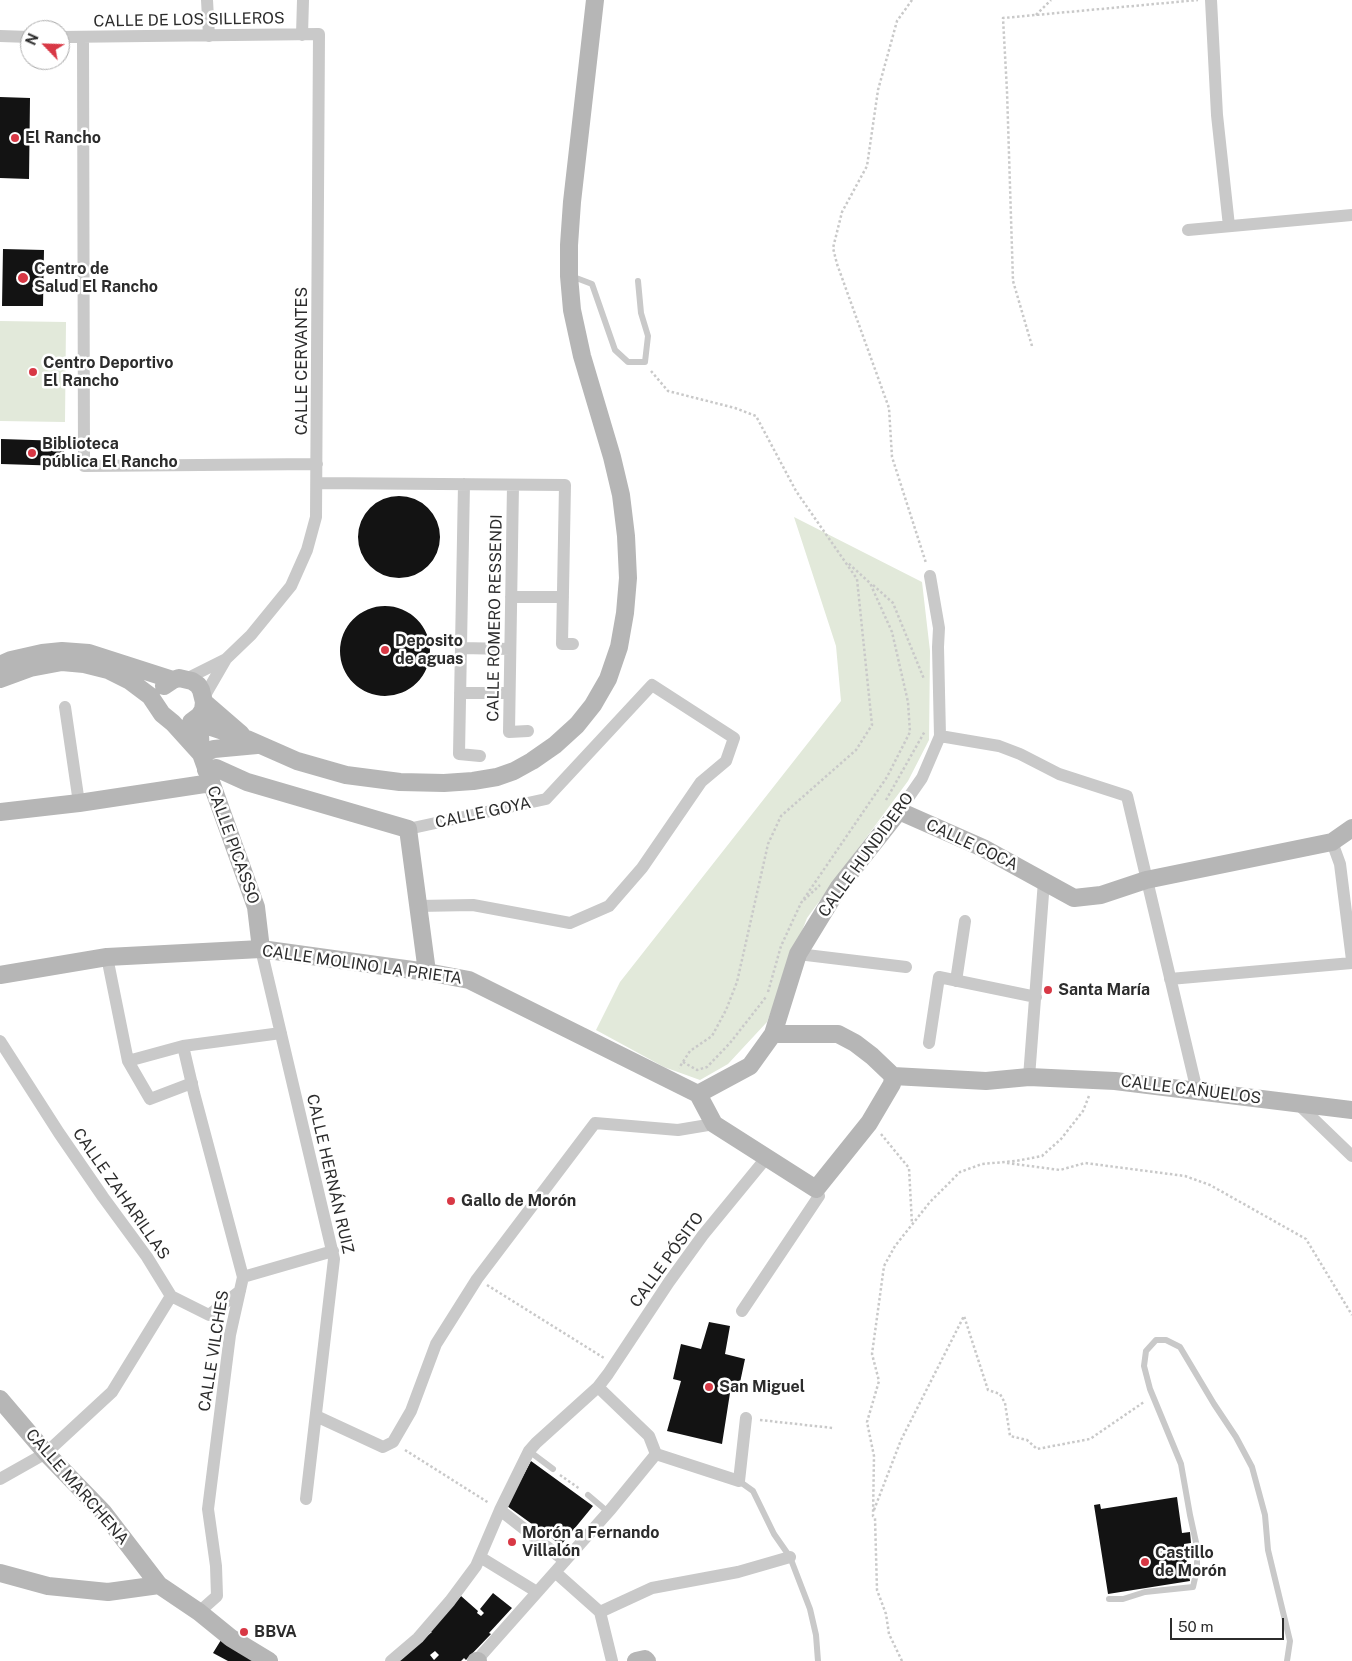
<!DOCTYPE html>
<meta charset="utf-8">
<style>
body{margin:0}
#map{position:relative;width:1352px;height:1661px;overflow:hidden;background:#fff;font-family:"Public Sans",sans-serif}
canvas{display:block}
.north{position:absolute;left:20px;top:20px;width:50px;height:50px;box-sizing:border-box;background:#fff;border:1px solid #ababab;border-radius:50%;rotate:294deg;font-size:14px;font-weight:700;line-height:20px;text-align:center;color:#2c2c2c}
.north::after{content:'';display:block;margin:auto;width:18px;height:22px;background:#d83845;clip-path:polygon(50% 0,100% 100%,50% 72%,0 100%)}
.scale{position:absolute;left:1170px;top:1618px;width:114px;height:22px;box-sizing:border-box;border:2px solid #2c2c2c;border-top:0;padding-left:6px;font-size:15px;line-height:18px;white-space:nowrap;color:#2c2c2c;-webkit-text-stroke:4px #fff;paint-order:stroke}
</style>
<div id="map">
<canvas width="1352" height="1661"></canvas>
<div class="north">N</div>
<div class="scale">50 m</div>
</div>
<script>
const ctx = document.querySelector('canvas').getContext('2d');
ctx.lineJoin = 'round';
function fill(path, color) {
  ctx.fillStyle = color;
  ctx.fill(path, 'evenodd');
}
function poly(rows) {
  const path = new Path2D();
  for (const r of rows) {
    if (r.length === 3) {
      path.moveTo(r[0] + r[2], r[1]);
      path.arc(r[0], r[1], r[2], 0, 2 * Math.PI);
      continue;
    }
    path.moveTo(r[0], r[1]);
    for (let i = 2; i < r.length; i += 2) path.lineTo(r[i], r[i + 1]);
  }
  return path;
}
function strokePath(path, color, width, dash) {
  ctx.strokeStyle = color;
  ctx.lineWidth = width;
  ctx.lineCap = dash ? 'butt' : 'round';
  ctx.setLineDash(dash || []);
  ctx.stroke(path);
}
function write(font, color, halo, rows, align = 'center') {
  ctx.font = font + ' "Public Sans",sans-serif';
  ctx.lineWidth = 5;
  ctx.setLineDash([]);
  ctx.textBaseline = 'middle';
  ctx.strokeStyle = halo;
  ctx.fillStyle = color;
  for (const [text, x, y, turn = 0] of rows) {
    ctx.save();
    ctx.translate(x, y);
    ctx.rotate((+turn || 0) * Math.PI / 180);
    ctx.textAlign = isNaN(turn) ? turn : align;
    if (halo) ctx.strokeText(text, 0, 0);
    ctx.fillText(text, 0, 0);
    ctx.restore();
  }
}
const green = poly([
 [0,321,66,322,65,422,0,421],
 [794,517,922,582,930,651,929,740,908,781,807,918,767,1022,728,1064,700,1080,664,1067,596,1030,620,982,841,701,836,646]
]);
const building = poly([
 [0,97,30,98,29,179,0,178],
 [3,249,44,250,43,306,2,306],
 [1,439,64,441,64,466,1,464],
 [399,537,41],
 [385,651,45],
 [709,1322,730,1326,725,1354,745,1359,738,1392,730,1393,722,1444,667,1431,681,1381,673,1379,681,1344,701,1349],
 [531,1461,593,1506,561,1545,507,1506],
 [1177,1497,1182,1533,1190,1532,1191,1543,1184,1544,1190,1581,1108,1594,1094,1505,1100,1504,1101,1509],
 [493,1593,512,1608,489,1633,491,1634,466,1660,464,1658,461,1661,396,1661,432,1632,430,1632,461,1596,478,1611,477,1613,481,1616,484,1613,480,1609],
 [435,1651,439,1655,434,1660,430,1655],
 [221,1640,254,1661,228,1661,213,1653]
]);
const path = poly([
 [912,0,897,21,878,90,867,166,842,212,833,248,837,264,889,408,892,457,926,563],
 [1036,15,1051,0],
 [1032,346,1013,281,1007,91,1003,18,1198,0],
 [651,371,668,391,735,408,756,416,796,491,857,579,872,725,856,750,781,816,768,844,737,982,726,1010,712,1036,690,1051,679,1068],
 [873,585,893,603,924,679],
 [886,800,925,731],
 [804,900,820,885],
 [768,992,781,946,801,903,887,777,910,732,908,702,892,632,870,583,848,563],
 [683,1062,697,1070,707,1067,730,1043,766,997],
 [881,1134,909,1168,912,1224],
 [1007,1163,1060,1170,1085,1163,1185,1176,1210,1185,1306,1239,1352,1315],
 [487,1285,604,1358],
 [760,1420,833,1428],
 [405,1450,489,1503],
 [560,1475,580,1489],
 [874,1510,901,1440,964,1316,988,1390,1000,1394,1005,1403,1010,1436,1027,1440,1037,1449,1090,1439,1144,1402],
 [902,1661,889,1634,886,1614,877,1590,875,1518,873,1516,874,1456,867,1422,879,1381,872,1354,884,1266,895,1246,930,1202,960,1172,982,1164,1016,1161,1042,1156,1061,1139,1083,1111,1089,1096]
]);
const lane = poly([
 [571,276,592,284,615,350,628,362,645,362,648,336,641,313,638,281],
 [529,1451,553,1469],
 [739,1481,753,1491,774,1534,790,1557,810,1609,816,1635,818,1661],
 [588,1495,608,1512],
 [1109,1599,1123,1599,1145,1592,1193,1587,1197,1569,1197,1547,1190,1515,1181,1464,1150,1389,1144,1366,1146,1351,1156,1340,1166,1340,1180,1347,1214,1404,1236,1437,1252,1467,1265,1515,1268,1550,1290,1641,1287,1661]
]);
const street = poly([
 [207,0,209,36],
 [1211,0,1217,115,1229,226],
 [302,35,303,0],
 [0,36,30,37],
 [60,37,319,34,316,517,307,550,291,586,251,635,226,659,186,679],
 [83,37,84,466,317,464],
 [1188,230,1352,215],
 [317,483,565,485,562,644,573,644],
 [464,484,459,754,480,756],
 [513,485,509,732,528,731],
 [511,597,563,597],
 [461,648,510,649],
 [460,693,509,693],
 [204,697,226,659],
 [65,707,79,803],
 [940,736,999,746,1020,754,1059,774,1127,796,1197,1091],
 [899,811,922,778,940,736,938,647,939,628,930,576],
 [408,829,546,799,652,685,734,738,726,761,701,782,642,868,609,906,570,923,473,905,418,906],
 [1332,842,1340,864,1352,960],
 [261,949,334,1259,306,1499],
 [798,954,906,967],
 [107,957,128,1061,150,1099,192,1083],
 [1170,979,1352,963],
 [956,981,965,921],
 [0,1041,59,1133,103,1197,147,1257,171,1296,209,1315,240,1291],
 [929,1043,939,977,1036,997],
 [183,1046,281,1033],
 [128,1061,183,1046,194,1093,243,1277,230,1335,208,1509,216,1566,217,1596,199,1612],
 [1029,1077,1044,881],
 [1297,1103,1352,1156],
 [243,1277,333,1251],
 [742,1311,819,1196,816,1189],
 [598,1387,649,1436,656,1454],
 [316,1416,383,1447,393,1442,411,1411,436,1344,477,1279,595,1123,678,1130,714,1124],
 [656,1454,739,1481,746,1418],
 [0,1479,46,1453,112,1392,171,1296],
 [500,1510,565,1561],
 [480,1557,537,1592],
 [555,1572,600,1612,612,1661],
 [600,1612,652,1588,738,1572,790,1557],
 [477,1660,611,1509,656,1454],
 [391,1661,418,1638,450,1601,476,1566,500,1510,529,1451,536,1443,598,1387,608,1374,669,1282,703,1235,767,1157]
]);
const secondary = poly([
 [0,665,11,660,42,653,62,651,89,653,173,680],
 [0,679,30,668,62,662,84,664,108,670,130,681,150,696,162,714,173,723,201,754],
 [164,686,173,680,179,678,192,681,198,685,201,690,204,702,203,710,199,716,191,722],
 [204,702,241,734],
 [199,716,201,754,256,907,261,949],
 [193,721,247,739,297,761,346,775,400,782,444,783,473,781,497,777,514,771,532,761,555,745,577,725,593,705,608,679,619,647,625,613,628,578,626,536,621,495,612,457,582,356,572,310,569,276,569,245,572,202,595,0],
 [201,754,214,749,257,745],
 [206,770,216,768,247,782,408,829,427,972],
 [0,812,79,803,211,783],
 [0,975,107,957,261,949,427,972,469,980,698,1094],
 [773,1034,838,1034,855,1043,872,1056,893,1076,986,1081,1029,1077,1115,1081,1352,1110],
 [698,1094,750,1066,773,1034,798,954,839,887,899,811,983,848,1074,898,1101,895,1146,880,1332,842,1352,828],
 [698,1094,714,1124,816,1189,869,1123,892,1084,893,1076],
 [0,1399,46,1453,103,1512,159,1585,199,1612,231,1638,269,1661],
 [0,1573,48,1586,108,1592,159,1585],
 [476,1661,478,1661],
 [636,1661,645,1659,647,1661]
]);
const markers = [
 [15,138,5,"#d83845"],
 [23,278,6,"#d83845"],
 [33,372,5,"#d83845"],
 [32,453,5,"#d83845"],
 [385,650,5,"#d83845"],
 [1048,990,5,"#d83845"],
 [451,1201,5,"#d83845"],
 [709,1387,5,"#d83845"],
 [512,1542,5,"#d83845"],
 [1145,1562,5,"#d83845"],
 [244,1632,5,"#d83845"]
];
const streetNames = [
 ["CALLE DE LOS SILLEROS",189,20,-1],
 ["CALLE CERVANTES",302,361,-90],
 ["CALLE ROMERO RESSENDI",495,618,-89],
 ["CALLE GOYA",483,813,-12],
 ["CALLE PICASSO",233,845,70],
 ["CALLE COCA",972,845,25],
 ["CALLE HUNDIDERO",866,855,-54],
 ["CALLE MOLINO LA PRIETA",362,965,8],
 ["CALLE CAÑUELOS",1191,1090,7],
 ["CALLE HERNÁN RUIZ",330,1174,77],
 ["CALLE ZAHARILLAS",121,1194,55],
 ["CALLE PÓSITO",667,1260,-54],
 ["CALLE VILCHES",214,1351,-81],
 ["CALLE MARCHENA",77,1487,49]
];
const poiNames = [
 ["El Rancho",25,138],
 ["Centro de",34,269],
 ["Salud El Rancho",34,287],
 ["Centro Deportivo",43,363],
 ["El Rancho",43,381],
 ["Biblioteca",42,444],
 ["pública El Rancho",42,462],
 ["Deposito",395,641],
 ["de aguas",395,659],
 ["Santa María",1058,990],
 ["Gallo de Morón",461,1201],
 ["San Miguel",719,1387],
 ["Morón a Fernando",522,1533],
 ["Villalón",522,1551],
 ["Castillo",1155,1553],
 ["de Morón",1155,1571],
 ["BBVA",254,1632]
];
fill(green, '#e2e9da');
fill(building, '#131313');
strokePath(path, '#c9c9c9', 2.5, [2.5, 2.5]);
strokePath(lane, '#c9c9c9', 6);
strokePath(street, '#c9c9c9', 12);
strokePath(secondary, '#b6b6b6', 18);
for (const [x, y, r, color] of markers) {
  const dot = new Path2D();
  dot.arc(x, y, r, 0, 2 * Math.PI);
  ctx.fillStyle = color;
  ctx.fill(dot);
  strokePath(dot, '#fff', 2);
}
write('16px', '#2c2c2c', '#fff', streetNames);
write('bold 16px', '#2c2c2c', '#fff', poiNames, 'left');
</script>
